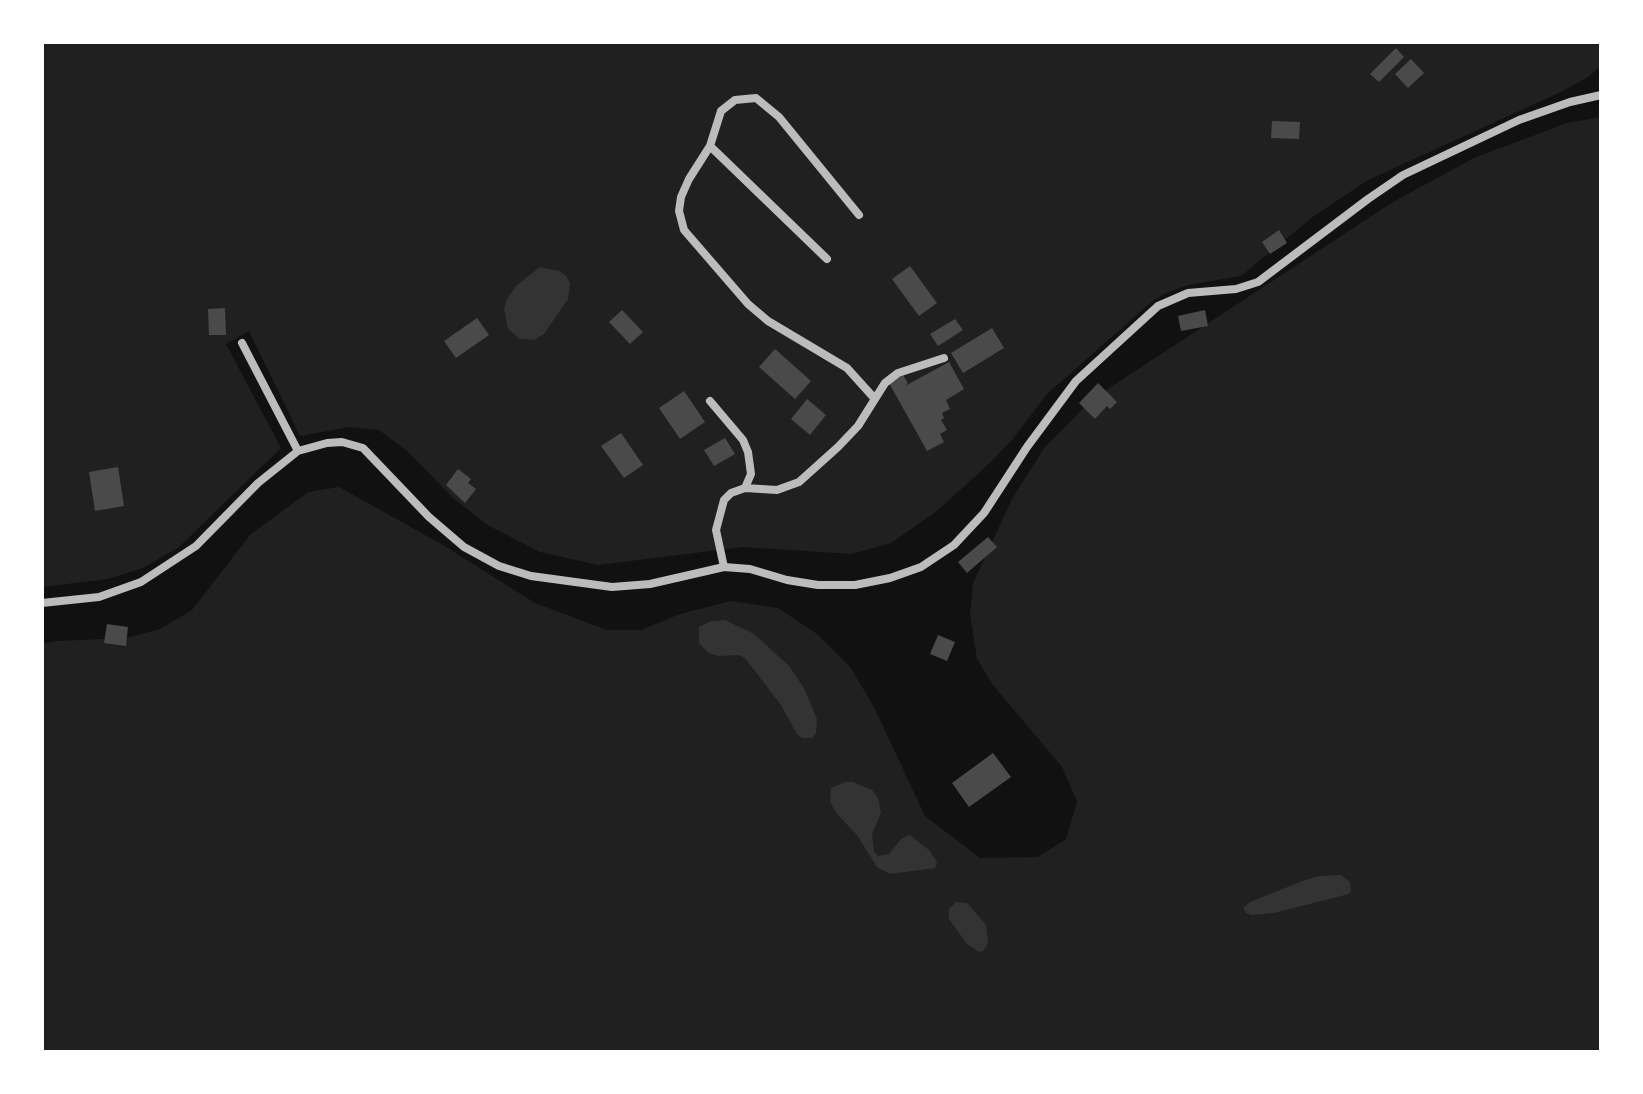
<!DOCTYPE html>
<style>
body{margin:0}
#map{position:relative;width:1643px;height:1094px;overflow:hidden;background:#111;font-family:Barlow,sans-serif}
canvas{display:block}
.frame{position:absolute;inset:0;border:44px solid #fff;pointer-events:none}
</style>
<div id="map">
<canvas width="1643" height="1094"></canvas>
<div class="frame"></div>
</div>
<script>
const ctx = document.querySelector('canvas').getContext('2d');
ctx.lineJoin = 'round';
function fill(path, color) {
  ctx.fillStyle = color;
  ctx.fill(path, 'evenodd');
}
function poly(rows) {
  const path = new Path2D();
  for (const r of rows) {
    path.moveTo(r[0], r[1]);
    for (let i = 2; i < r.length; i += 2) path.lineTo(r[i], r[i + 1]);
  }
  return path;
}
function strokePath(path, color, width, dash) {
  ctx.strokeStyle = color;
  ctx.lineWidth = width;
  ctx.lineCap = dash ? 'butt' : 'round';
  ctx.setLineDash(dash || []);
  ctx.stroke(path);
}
const green = poly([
 [42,42,1601,42,1601,66,1588,77,1561,92,1368,180,1314,216,1241,276,1188,285,1164,294,1149,304,1047,394,1012,440,991,462,937,511,891,543,851,554,743,547,598,565,540,552,489,526,454,499,407,451,379,430,349,427,300,436,249,331,226,344,281,448,179,547,143,568,108,579,42,587],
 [1601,117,1601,1052,42,1052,42,644,58,641,126,638,160,629,192,610,250,535,308,492,339,487,443,545,535,603,607,630,641,630,680,614,731,601,778,608,817,634,851,668,874,707,925,816,980,858,1038,857,1066,839,1077,802,1062,767,993,685,977,659,970,614,973,583,1013,497,1045,447,1091,400,1393,202,1474,158,1567,123]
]);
const water = poly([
 [540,267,559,271,566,276,570,283,568,299,544,334,534,340,520,339,508,329,504,309,507,299,517,285],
 [725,620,754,634,789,666,804,688,817,719,816,733,812,738,802,738,797,734,781,705,745,658,739,655,718,656,709,653,699,643,699,627,711,621],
 [845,782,853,782,872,790,878,798,881,813,872,834,874,852,879,856,889,854,901,839,910,835,929,850,937,862,935,868,890,874,877,867,857,835,837,814,830,802,831,788],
 [1341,875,1350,882,1351,891,1349,894,1274,913,1252,915,1246,913,1243,908,1250,902,1300,882,1319,876],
 [956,902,967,903,986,925,988,943,983,951,979,952,967,944,949,919,949,909]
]);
const building = poly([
 [1396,48,1404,57,1379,82,1370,74],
 [1411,59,1424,73,1408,88,1395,74],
 [1272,121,1300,122,1299,139,1271,138],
 [1279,230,1287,243,1270,254,1262,242],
 [910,266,937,303,919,316,892,279],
 [225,308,226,335,209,335,208,309],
 [622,310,643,332,630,344,609,322],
 [1205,310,1208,326,1181,331,1178,316],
 [477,318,489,335,456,358,444,341],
 [955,319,963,330,938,346,930,334],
 [992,328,1004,348,963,373,951,353],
 [775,349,811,381,795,399,759,367],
 [949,362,964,389,946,400,950,409,942,413,944,418,941,420,947,430,940,434,944,442,927,451,889,383,903,375,908,383,905,386],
 [1098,383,1117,402,1110,409,1107,406,1095,419,1079,403],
 [684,391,705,422,680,439,659,408],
 [807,399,826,415,810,435,791,419],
 [621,433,643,465,624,478,601,446],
 [725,438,735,454,714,466,704,450],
 [118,467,124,506,95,511,89,472],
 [458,469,471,479,468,483,476,489,465,503,446,485],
 [988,537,997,547,967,573,958,562],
 [107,624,128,627,126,646,104,643],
 [938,635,955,642,947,661,930,654],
 [993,753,1011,777,969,807,952,783]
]);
const minor = poly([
 [710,146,827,259],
 [859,215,779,117,756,98,735,100,721,111,710,146,689,179,681,197,679,211,684,230,748,304,768,321,847,368,875,399],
 [242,343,298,451],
 [710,401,743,440,748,452,751,474,745,488],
 [724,567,716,530,724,500,731,493,745,488,777,490,799,482,838,447,858,426,885,383,898,373,944,358],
 [42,603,99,597,141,582,196,546,258,483,298,451,327,443,342,442,363,448,429,517,464,547,499,566,531,576,612,587,650,584,724,567,750,569,787,580,818,585,855,585,890,578,921,567,954,545,984,513,1027,447,1076,381,1158,306,1188,293,1236,289,1258,282,1368,199,1403,175,1519,120,1570,102,1601,95]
]);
fill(green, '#202020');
fill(water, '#333');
fill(building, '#4a4a4a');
strokePath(minor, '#bcbcbc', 8);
</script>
